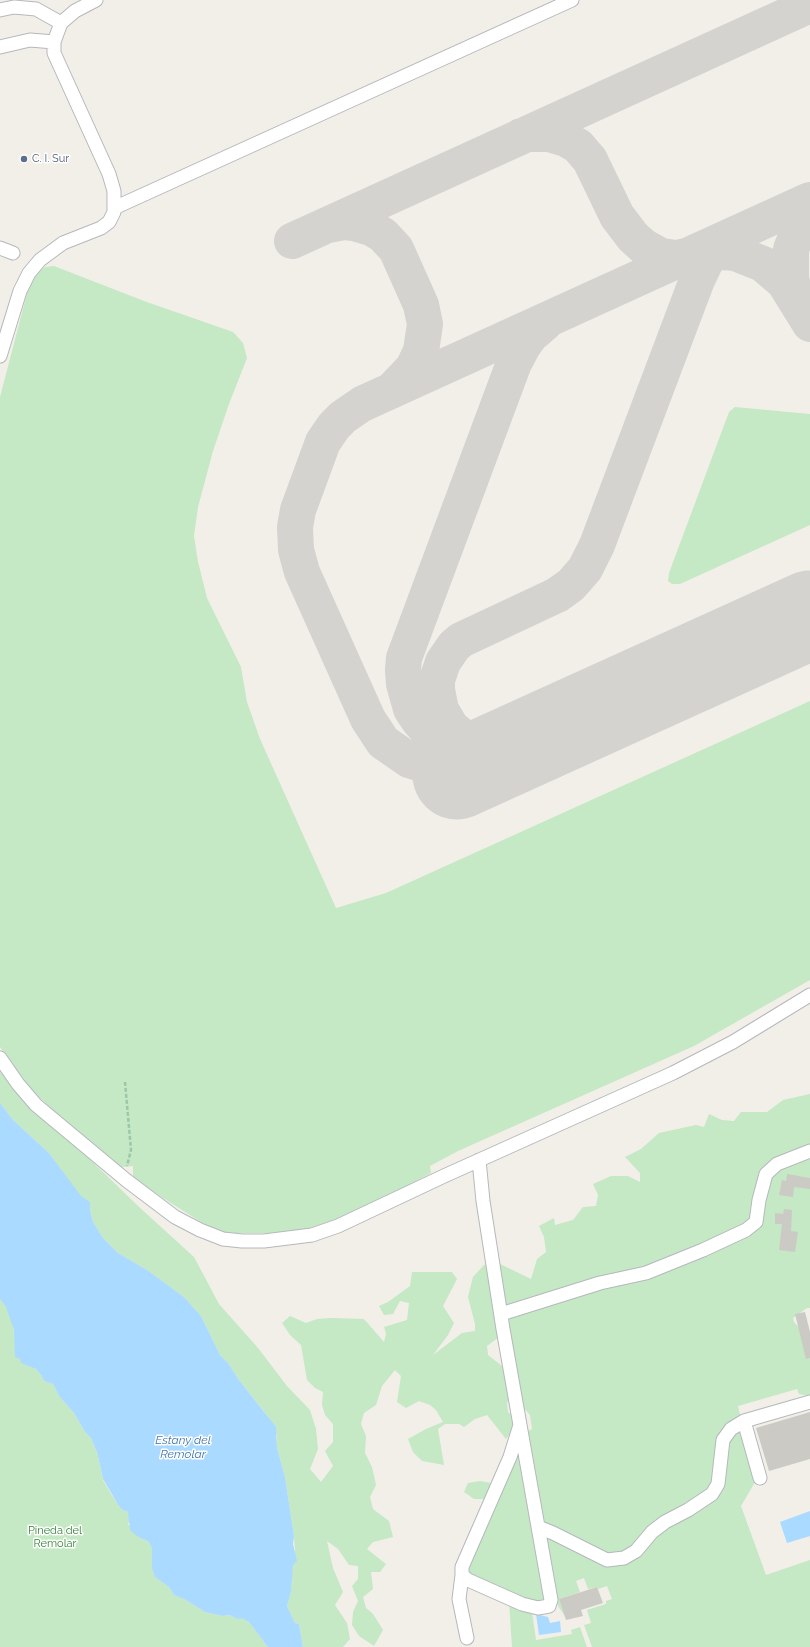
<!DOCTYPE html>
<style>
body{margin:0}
canvas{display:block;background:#f1efe8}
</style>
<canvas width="810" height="1647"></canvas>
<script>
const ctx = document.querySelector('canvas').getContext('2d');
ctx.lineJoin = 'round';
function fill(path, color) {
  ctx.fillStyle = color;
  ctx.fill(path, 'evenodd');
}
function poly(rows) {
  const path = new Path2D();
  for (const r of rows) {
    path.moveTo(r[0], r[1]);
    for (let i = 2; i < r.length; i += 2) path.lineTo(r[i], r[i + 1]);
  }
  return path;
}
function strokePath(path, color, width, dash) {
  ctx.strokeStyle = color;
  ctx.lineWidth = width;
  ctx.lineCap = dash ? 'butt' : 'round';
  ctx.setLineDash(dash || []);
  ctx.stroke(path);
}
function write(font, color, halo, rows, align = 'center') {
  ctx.font = font + ' Raleway,sans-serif';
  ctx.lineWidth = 3;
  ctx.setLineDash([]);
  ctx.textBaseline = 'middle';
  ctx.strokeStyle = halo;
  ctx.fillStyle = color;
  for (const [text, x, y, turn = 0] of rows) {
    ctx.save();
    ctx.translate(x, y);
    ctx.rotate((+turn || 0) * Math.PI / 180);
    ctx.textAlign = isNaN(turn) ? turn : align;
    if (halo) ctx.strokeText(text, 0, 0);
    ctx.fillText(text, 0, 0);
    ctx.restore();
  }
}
const green = poly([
 [54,266,144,301,233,332,243,343,247,358,229,404,213,451,198,507,194,536,198,562,207,598,241,667,247,702,260,739,336,908,386,893,810,701,810,980,694,1046,458,1151,430,1166,431,1173,384,1198,331,1222,303,1230,267,1233,236,1233,224,1232,209,1227,163,1198,133,1178,133,1166,121,1167,74,1131,30,1088,0,1047,0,397,29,286,37,273,45,267],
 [735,407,810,414,810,525,680,584,672,584,668,581,669,573,729,412],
 [0,1072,138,1206,194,1257,219,1304,258,1348,287,1386,310,1410,316,1429,318,1449,310,1469,321,1482,333,1466,325,1451,333,1442,333,1424,325,1415,322,1405,323,1392,315,1388,307,1380,301,1345,290,1335,282,1323,290,1316,306,1323,317,1319,331,1318,364,1319,384,1342,386,1334,384,1327,407,1320,409,1303,400,1301,393,1314,384,1315,379,1306,388,1302,410,1286,412,1272,452,1272,457,1279,443,1306,454,1323,448,1335,433,1355,462,1333,475,1331,475,1324,468,1297,473,1277,484,1265,496,1262,531,1279,537,1259,546,1252,544,1237,539,1226,554,1218,555,1225,573,1220,583,1207,596,1206,598,1195,593,1184,611,1176,628,1176,640,1182,640,1173,625,1157,641,1149,659,1133,696,1125,704,1127,709,1114,722,1120,734,1121,741,1112,767,1112,783,1100,810,1094,810,1308,807,1308,793,1318,794,1322,806,1336,810,1348,810,1396,799,1394,797,1389,738,1406,740,1415,738,1421,755,1482,741,1506,766,1575,810,1560,810,1647,592,1647,584,1625,591,1623,587,1610,606,1604,606,1601,612,1599,607,1586,598,1589,597,1587,588,1589,584,1578,576,1581,580,1592,559,1599,565,1616,558,1606,555,1594,538,1499,533,1455,523,1459,518,1452,544,1596,542,1601,535,1603,469,1574,468,1568,520,1435,532,1429,530,1415,519,1403,515,1386,507,1403,508,1412,519,1421,506,1439,487,1415,475,1419,464,1427,459,1424,445,1424,438,1429,444,1465,422,1461,413,1452,408,1439,426,1429,443,1422,436,1410,430,1405,419,1401,406,1408,397,1402,401,1376,395,1370,382,1386,376,1405,364,1413,361,1424,366,1436,365,1453,372,1467,376,1485,370,1497,373,1509,389,1521,393,1537,373,1542,367,1549,386,1564,380,1572,371,1572,373,1589,363,1597,366,1608,373,1614,383,1630,374,1646,359,1636,352,1625,353,1612,358,1601,352,1586,358,1579,358,1566,349,1565,338,1549,327,1541,333,1568,343,1592,335,1605,347,1623,350,1639,343,1647,303,1647,299,1624,295,1623,287,1606,291,1592,292,1573,295,1551,294,1536,285,1477,277,1448,277,1436,266,1414,239,1380,228,1363,220,1355,201,1316,184,1297,147,1270,118,1253,103,1238,93,1222,90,1210,90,1202,81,1197,49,1153,13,1120,0,1103],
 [507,1310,504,1338,511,1373,488,1355,487,1346,499,1337],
 [0,1299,6,1307,12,1320,15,1338,15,1348,22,1363,36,1369,41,1375,44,1381,53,1384,59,1396,74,1413,85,1432,91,1438,97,1452,103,1480,111,1494,121,1509,128,1512,130,1519,128,1524,138,1537,148,1541,152,1548,155,1577,169,1587,174,1595,184,1599,205,1612,222,1616,230,1615,237,1619,242,1617,249,1622,268,1647,0,1647],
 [480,1481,491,1483,496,1488,491,1499,474,1499,464,1492,468,1483],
 [509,1601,532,1612,536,1640,572,1634,571,1630,580,1627,587,1647,512,1647]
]);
const water = poly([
 [0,1103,13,1120,49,1153,81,1196,90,1202,90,1210,93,1222,103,1238,118,1253,147,1270,184,1297,201,1316,220,1355,228,1363,239,1380,276,1427,277,1448,285,1477,294,1536,293,1544,297,1561,293,1565,291,1592,287,1606,295,1623,299,1624,303,1647,268,1647,249,1622,242,1618,237,1619,230,1615,222,1616,205,1612,184,1599,174,1595,169,1587,155,1577,152,1568,152,1548,148,1541,138,1537,130,1530,128,1512,121,1509,117,1503,103,1479,97,1452,91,1438,85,1432,74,1413,59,1396,53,1384,44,1381,41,1375,36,1369,21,1363,20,1359,15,1357,14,1330,6,1307,0,1299],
 [810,1511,810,1536,787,1543,780,1522],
 [536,1614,548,1617,550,1623,560,1621,561,1632,539,1635]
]);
const taxiway = poly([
 [521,136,530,134,549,134,566,139,578,146,590,160,617,216,633,237,643,246,661,256,677,258,690,255],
 [328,225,344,222,354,223,371,228,383,235,396,249,421,305,425,324,421,351,413,368,393,389],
 [292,241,810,5],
 [698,253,711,251,735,253,763,264,784,282,810,324],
 [797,302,791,278,791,249,802,223,810,210],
 [455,748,437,739,428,731,419,721,411,709,404,684,403,670,404,658,514,363,523,346,531,335,545,323],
 [517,748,495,748,474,744,465,739,451,727,441,710,437,690,437,680,443,662,454,646,461,640,557,595,571,585,585,569,597,545,697,280,705,263,714,251,726,240],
 [488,761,462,768,445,768,425,765,409,760,383,742,368,719,302,572,296,550,295,527,298,510,323,442,334,426,343,417,362,404,810,200]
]);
const runway = poly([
 [457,775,810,615]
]);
const building = poly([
 [787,1174,810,1178,810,1189,794,1187,793,1197,779,1195,782,1180,786,1181],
 [784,1209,792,1210,791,1231,798,1232,795,1252,779,1250,782,1224,775,1224,775,1213,783,1214],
 [805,1312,810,1332,810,1358,806,1359,795,1314],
 [810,1412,810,1459,769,1471,756,1428],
 [597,1587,603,1603,581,1610,583,1616,566,1620,559,1599]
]);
const path = poly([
 [125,1082,131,1150,127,1166]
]);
const minor = poly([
 [0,10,14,7,36,9,61,23],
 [0,47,30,40,54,42],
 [114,208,572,0],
 [0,248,13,253],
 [0,356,20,291,29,273,40,260,63,243,101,228,109,222,114,212,114,191,109,174,54,53,54,42,61,23,75,11,96,0],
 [0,1058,18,1084,36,1105,126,1180,175,1217,200,1230,223,1239,242,1241,264,1241,312,1235,338,1226,444,1176,673,1073,733,1042,810,995],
 [479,1160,483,1201,503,1329,551,1600,549,1606,538,1608,522,1604,468,1580,462,1575,462,1567,510,1457,520,1425],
 [501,1314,600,1283,646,1273,703,1250,746,1230,756,1222,759,1200,766,1174,777,1164,810,1151],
 [760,1478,744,1421,810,1402],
 [538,1527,553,1533,607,1560,624,1558,636,1551,652,1532,665,1522,688,1510,712,1494,718,1484,723,1440,731,1429,744,1421],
 [462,1575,459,1599,467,1638]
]);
const markers = [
 [24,159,4,"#5c6f8a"]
];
const serviceNames = [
 ["C. I. Sur",32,159]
];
const parkNames = [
 ["Pineda del",55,1531],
 ["Remolar",55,1544]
];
const waterNames = [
 ["Estany del",183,1440],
 ["Remolar",183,1454]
];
fill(green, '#c5e8c5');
fill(water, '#aadaff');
strokePath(taxiway, '#d4d3d0', 36);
strokePath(runway, '#d4d3d0', 89);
fill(building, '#cccac5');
strokePath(minor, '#b5b8bc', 15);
strokePath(path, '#9cc7a9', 2.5, [4, 2]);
strokePath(minor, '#fff', 13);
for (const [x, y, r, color] of markers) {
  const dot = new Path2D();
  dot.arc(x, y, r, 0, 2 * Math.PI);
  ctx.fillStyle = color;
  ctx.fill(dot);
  strokePath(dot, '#fff', 1.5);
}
write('11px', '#4e5e75', '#fff', serviceNames, 'left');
write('11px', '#348238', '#fff', parkNames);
write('italic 12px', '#4174aa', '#fff', waterNames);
</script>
